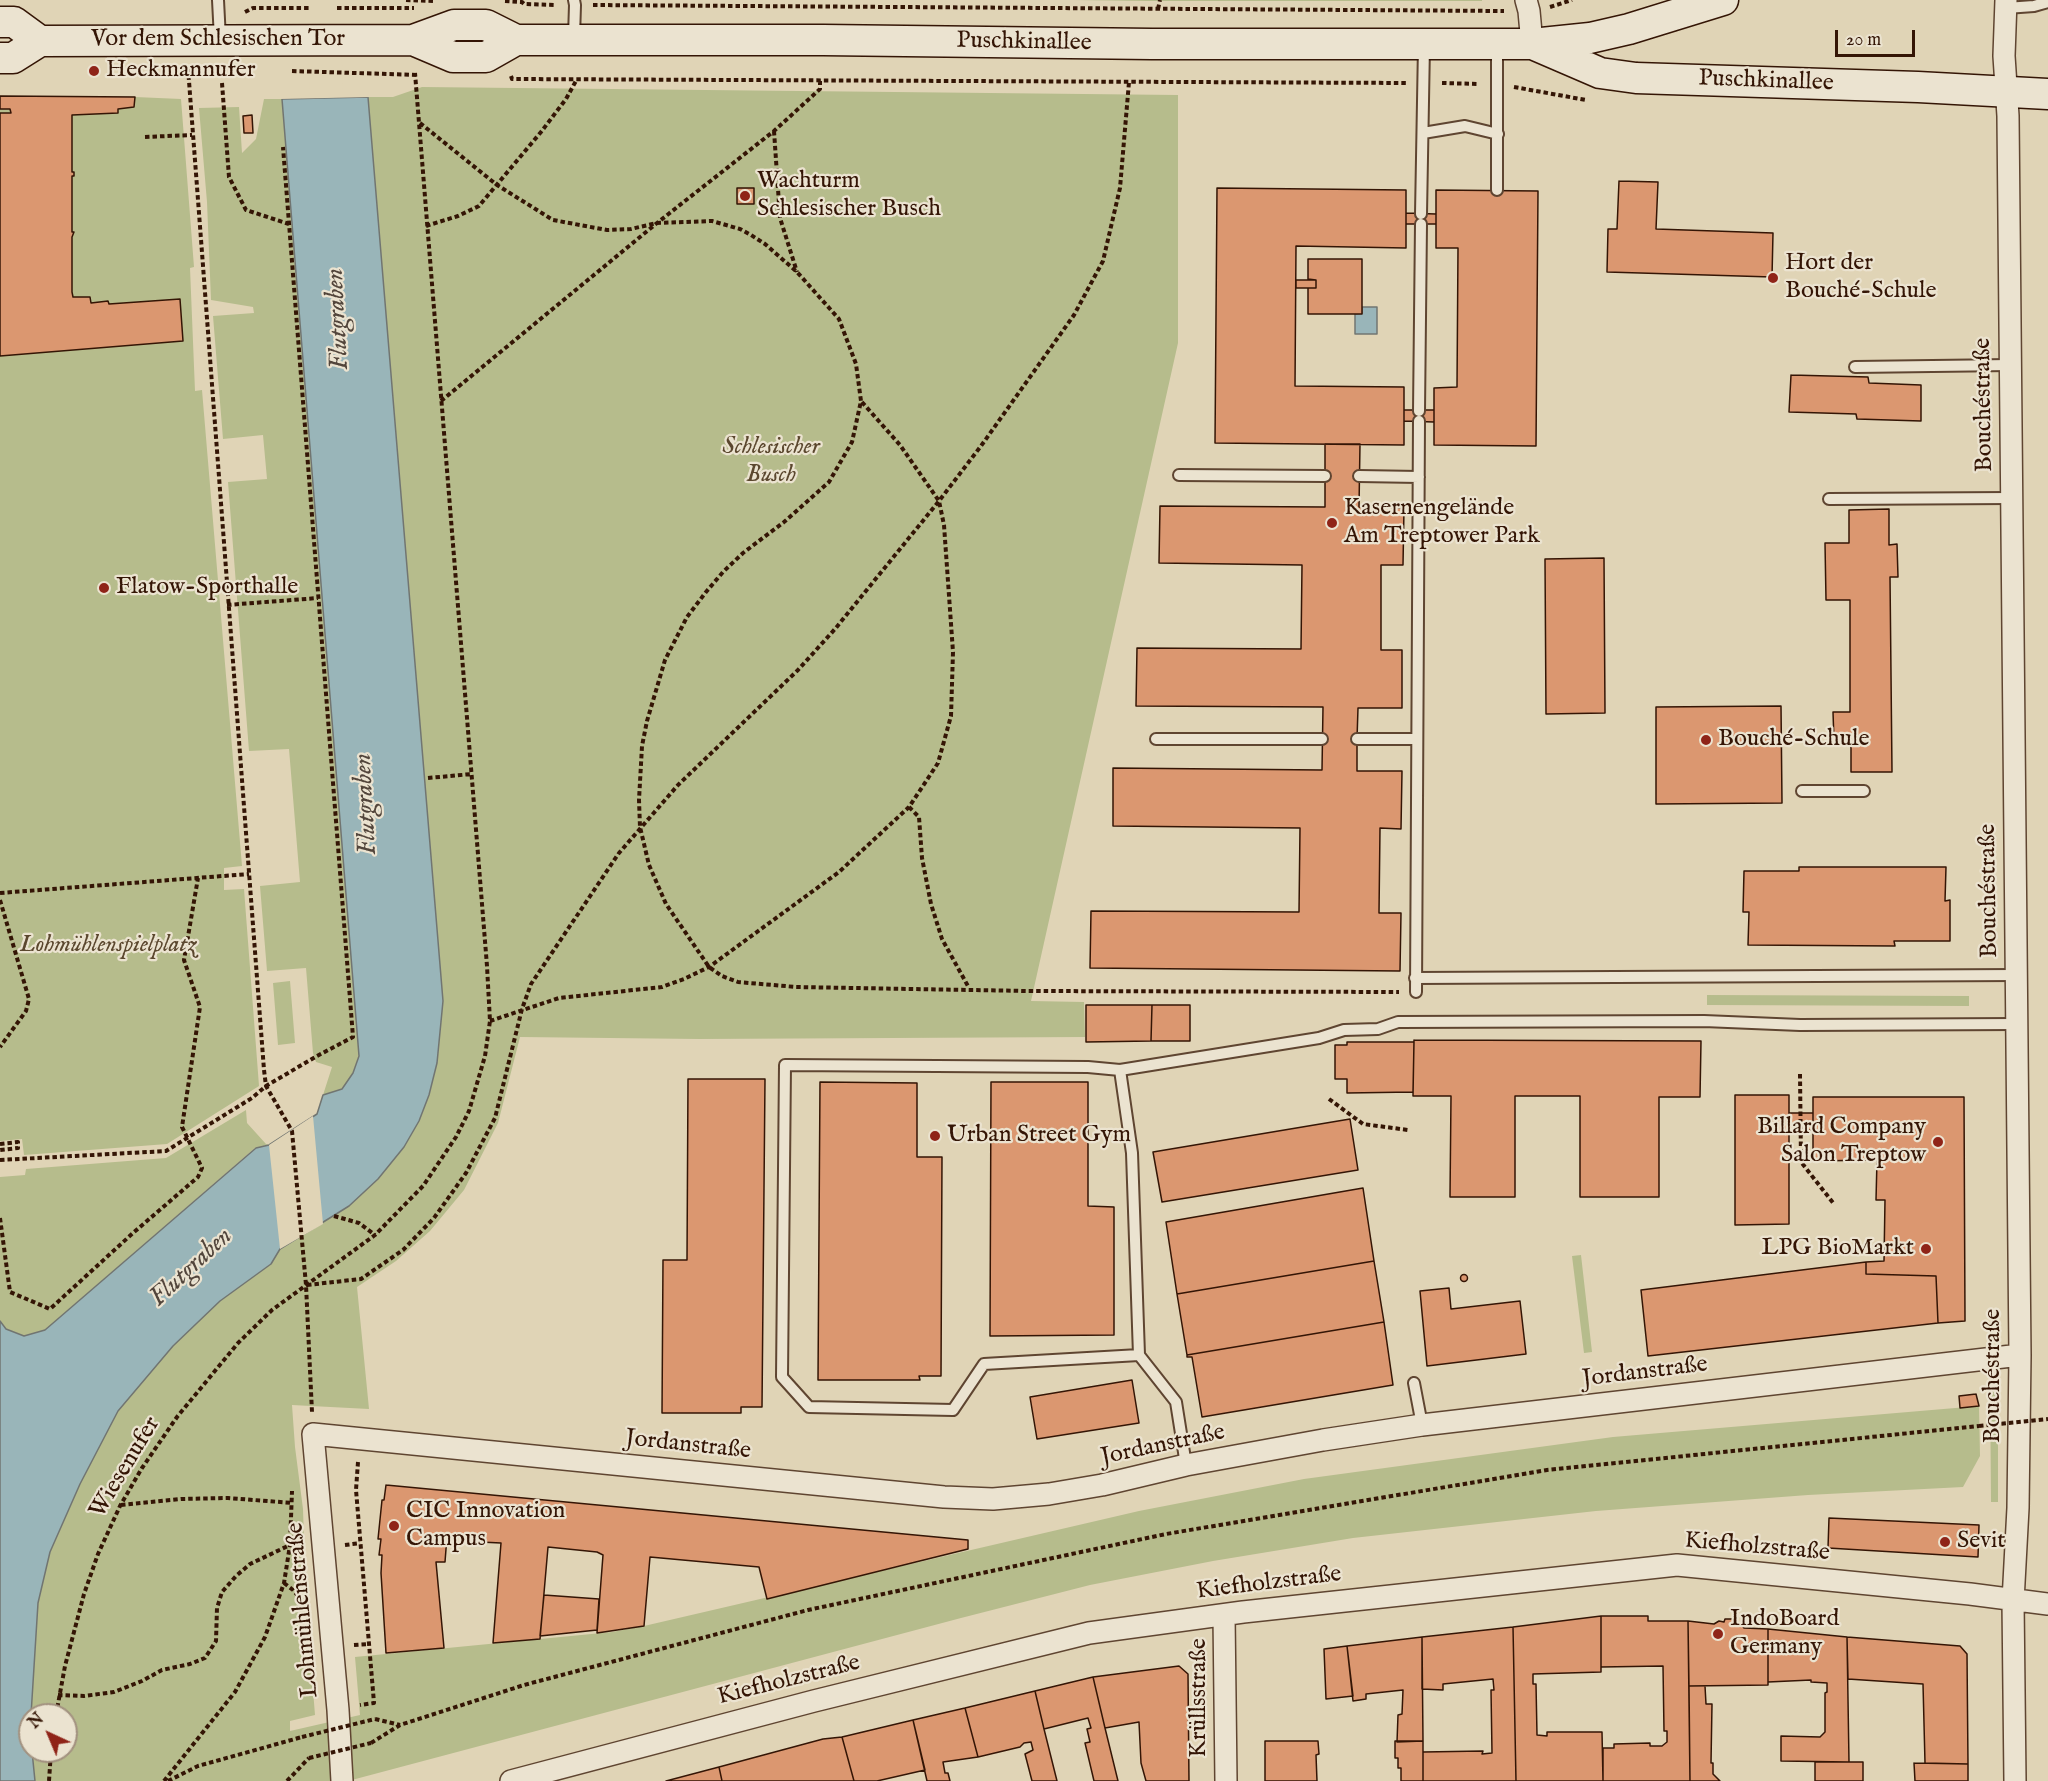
<!DOCTYPE html>
<meta charset="utf-8">
<style>
body{margin:0}
#map{position:relative;width:2048px;height:1781px;overflow:hidden;background:#e0d4b6;font-family:"IM FELL English",serif}
canvas{display:block}
.north{position:absolute;left:18px;top:1703px;width:60px;height:60px;box-sizing:border-box;background:#ebe3d0;border:2px solid #a2917f;border-radius:50%;rotate:316deg;font-size:16px;font-weight:700;line-height:24px;text-align:center;color:#341505}
.north::after{content:'';display:block;margin:auto;width:21px;height:27px;background:#8f2418;clip-path:polygon(50% 0,100% 100%,50% 72%,0 100%)}
.scale{position:absolute;left:1835px;top:30px;width:80px;height:27px;box-sizing:border-box;border:3px solid #341505;border-top:0;padding-left:8px;font-size:18px;line-height:21px;white-space:nowrap;color:#341505;-webkit-text-stroke:4px #ebe3d0;paint-order:stroke}
</style>
<div id="map">
<canvas width="2048" height="1781"></canvas>
<div class="north">N</div>
<div class="scale">20 m</div>
</div>
<script>
const ctx = document.querySelector('canvas').getContext('2d');
ctx.lineJoin = 'round';
function fill(path, color) {
  ctx.fillStyle = color;
  ctx.fill(path, 'evenodd');
}
function poly(rows) {
  const path = new Path2D();
  for (const r of rows) {
    if (r.length === 3) {
      path.moveTo(r[0] + r[2], r[1]);
      path.arc(r[0], r[1], r[2], 0, 2 * Math.PI);
      continue;
    }
    path.moveTo(r[0], r[1]);
    for (let i = 2; i < r.length; i += 2) path.lineTo(r[i], r[i + 1]);
  }
  return path;
}
function strokePath(path, color, width, dash) {
  ctx.strokeStyle = color;
  ctx.lineWidth = width;
  ctx.lineCap = dash ? 'butt' : 'round';
  ctx.setLineDash(dash || []);
  ctx.stroke(path);
}
function write(font, color, halo, rows, align = 'center') {
  ctx.font = font + ' "IM FELL English",serif';
  ctx.lineWidth = 4.5;
  ctx.setLineDash([]);
  ctx.textBaseline = 'middle';
  ctx.strokeStyle = halo;
  ctx.fillStyle = color;
  for (const [text, x, y, turn = 0] of rows) {
    ctx.save();
    ctx.translate(x, y);
    ctx.rotate((+turn || 0) * Math.PI / 180);
    ctx.textAlign = isNaN(turn) ? turn : align;
    if (halo) ctx.strokeText(text, 0, 0);
    ctx.fillText(text, 0, 0);
    ctx.restore();
  }
}
const green = poly([
 [1073,0,1482,0,1482,1,1149,1],
 [422,87,1178,95,1178,343,1031,1001,1084,1002,1085,1037,699,1039,520,1037,498,1123,464,1190,430,1231,396,1261,357,1287,369,1409,292,1405,295,1447,303,1509,306,1603,315,1715,290,1721,290,1731,360,1715,355,1657,612,1632,644,1626,1139,1511,1304,1479,1613,1437,1979,1406,1980,1456,1963,1487,1808,1495,1596,1511,1353,1538,1213,1561,1090,1585,961,1618,348,1781,35,1781,32,1751,66,1751,66,1715,31,1715,38,1603,50,1552,80,1484,118,1410,173,1346,220,1301,271,1264,280,1249,349,1206,378,1179,404,1147,419,1121,429,1095,437,1063,443,1001,368,97,393,97],
 [0,96,135,97,181,99,194,267,190,268,195,391,202,390,242,866,224,868,224,890,244,889,259,1086,167,1144,24,1155,22,1139,0,1141],
 [264,99,282,99,359,1055,353,1073,342,1089,323,1095,332,1067,316,1062,313,1053,306,968,267,971,260,886,300,882,289,749,249,751,228,482,267,479,263,435,223,439,213,316,254,313,253,307,211,300,207,202,199,108,239,107,242,153,256,139],
 [290,981,295,1043,278,1045,273,983],
 [1707,995,1969,996,1969,1006,1707,1005],
 [246,1110,247,1123,266,1144,269,1145,255,1148,45,1330,24,1336,6,1329,0,1321,0,1177,25,1175,26,1169,166,1158],
 [1581,1255,1592,1352,1584,1353,1572,1256],
 [1990,1376,1995,1382,1998,1391,1998,1502,1991,1502]
]);
const water = poly([
 [368,97,443,1001,437,1063,429,1095,419,1121,404,1147,378,1179,349,1206,280,1249,271,1264,220,1301,173,1346,118,1411,80,1484,50,1552,38,1603,30,1731,30,1751,32,1751,35,1781,0,1781,0,1321,6,1329,24,1336,45,1330,256,1148,269,1145,317,1114,323,1095,342,1089,353,1073,359,1056,282,99,368,97],
 [1362,307,1377,307,1377,334,1355,334,1355,314,1362,313,1362,307]
]);
const pier = poly([
 [305,0,340,0,343,95,368,94,371,97,279,99,282,96,310,95],
 [313,1116,323,1224,280,1249,269,1145]
]);
const building = poly([
 [0,96,135,97,134,107,118,109,118,113,72,115,72,172,74,172,74,176,72,176,72,232,74,232,72,237,72,292,73,297,90,297,91,303,108,301,109,304,180,299,183,341,0,356,0,113,11,113,10,109,0,109,0,96],
 [252,115,253,133,244,133,243,116,252,115],
 [1619,181,1658,182,1656,229,1773,233,1772,277,1607,272,1608,229,1617,229,1619,181],
 [737,188,754,188,754,204,737,204,737,188],
 [1217,188,1406,190,1406,248,1296,246,1295,386,1404,387,1404,445,1215,443,1217,188],
 [1436,190,1538,191,1536,446,1434,445,1434,388,1457,387,1458,248,1436,248,1436,190],
 [1406,213,1436,214,1436,224,1406,224,1406,213],
 [1308,259,1362,259,1362,314,1308,314,1308,288,1316,288,1316,280,1308,279,1308,259],
 [1296,280,1316,280,1316,288,1296,288,1296,280],
 [1791,375,1868,377,1869,383,1921,385,1921,421,1857,419,1856,414,1789,412,1791,375],
 [1404,410,1434,410,1434,422,1404,421,1404,410],
 [1325,444,1360,444,1359,507,1404,508,1403,565,1381,565,1381,650,1402,650,1402,708,1358,708,1357,739,1357,771,1402,771,1401,829,1380,828,1379,913,1401,913,1400,971,1090,968,1091,911,1299,912,1300,828,1113,826,1113,768,1322,770,1323,707,1136,706,1137,648,1301,649,1302,565,1159,563,1160,506,1325,507,1325,444],
 [1889,509,1889,545,1897,544,1898,577,1890,577,1892,772,1851,772,1851,740,1834,741,1833,712,1850,712,1850,600,1826,600,1825,543,1849,543,1849,510,1889,509],
 [1604,558,1605,713,1546,714,1545,559,1604,558],
 [1781,706,1782,803,1656,804,1656,707,1781,706],
 [1799,867,1946,867,1945,901,1950,900,1950,941,1894,941,1895,946,1748,945,1749,912,1743,912,1744,871,1799,871,1799,867],
 [1086,1005,1152,1005,1151,1041,1086,1042,1086,1005],
 [1152,1005,1190,1005,1190,1041,1151,1041,1152,1005],
 [1414,1040,1701,1041,1700,1097,1659,1097,1659,1197,1580,1197,1580,1096,1515,1096,1515,1197,1450,1197,1451,1096,1413,1096,1414,1040],
 [1347,1042,1414,1042,1413,1092,1347,1093,1347,1079,1335,1079,1335,1045,1347,1045,1347,1042],
 [688,1079,765,1079,762,1407,741,1407,741,1413,662,1413,663,1260,687,1260,688,1079],
 [820,1082,917,1083,917,1157,942,1157,941,1376,919,1376,920,1380,818,1380,820,1082],
 [991,1082,1088,1082,1088,1206,1114,1207,1114,1335,990,1336,991,1082],
 [1735,1095,1789,1095,1789,1224,1735,1225,1735,1095],
 [1813,1097,1964,1097,1965,1321,1938,1323,1936,1276,1866,1274,1866,1262,1884,1261,1885,1200,1876,1200,1877,1160,1813,1161,1813,1097],
 [1789,1113,1813,1113,1813,1130,1789,1130,1789,1113],
 [1350,1119,1358,1170,1162,1202,1153,1152,1350,1119],
 [1363,1188,1374,1261,1177,1294,1166,1222,1363,1188],
 [1374,1261,1384,1322,1187,1355,1177,1294,1374,1261],
 [1866,1262,1866,1274,1936,1276,1938,1323,1648,1356,1641,1290,1866,1262],
 [1464,1278,3.5],
 [1449,1288,1451,1309,1520,1301,1526,1354,1427,1366,1420,1291,1449,1288],
 [1384,1322,1393,1385,1202,1417,1192,1357,1187,1357,1187,1355,1384,1322],
 [1132,1380,1139,1423,1037,1439,1030,1397,1132,1380],
 [1976,1394,1979,1406,1960,1408,1959,1396,1976,1394],
 [386,1485,968,1540,968,1549,767,1599,759,1567,650,1557,644,1626,597,1633,603,1555,597,1552,548,1547,540,1639,493,1643,501,1543,480,1542,480,1538,447,1536,445,1562,436,1562,444,1648,386,1653,381,1573,382,1555,379,1555,381,1539,378,1539,382,1500,384,1500,386,1485],
 [1829,1518,1979,1525,1978,1557,1828,1548,1829,1518],
 [544,1595,599,1599,597,1630,540,1636,544,1595],
 [1601,1616,1601,1672,1533,1674,1533,1684,1536,1684,1537,1735,1547,1736,1547,1732,1602,1732,1603,1781,1516,1781,1513,1627,1601,1616],
 [1601,1616,1648,1616,1648,1621,1688,1621,1690,1781,1603,1781,1603,1748,1614,1748,1614,1744,1650,1743,1650,1746,1662,1746,1667,1742,1667,1731,1664,1731,1663,1666,1601,1667,1601,1616],
 [1725,1619,1736,1619,1736,1622,1740,1623,1744,1628,1768,1629,1768,1685,1689,1686,1688,1621,1714,1624,1719,1621,1724,1622,1725,1619],
 [1513,1627,1516,1781,1423,1781,1423,1752,1483,1751,1482,1754,1492,1753,1491,1690,1494,1690,1493,1679,1443,1684,1443,1690,1422,1689,1422,1637,1513,1627],
 [1768,1629,1847,1637,1849,1762,1781,1761,1781,1736,1820,1737,1825,1732,1825,1693,1827,1692,1827,1683,1811,1682,1811,1680,1768,1682,1768,1629],
 [1422,1637,1423,1741,1397,1742,1398,1715,1402,1714,1403,1690,1366,1694,1366,1699,1353,1701,1347,1646,1422,1637],
 [1847,1637,1960,1646,1967,1654,1968,1764,1925,1763,1923,1684,1848,1679,1847,1637],
 [1347,1646,1353,1696,1326,1699,1324,1649,1347,1646],
 [1179,1666,1188,1674,1189,1781,1146,1781,1141,1763,1139,1722,1105,1728,1093,1677,1179,1666],
 [1093,1677,1105,1728,1118,1781,1094,1781,1085,1743,1090,1742,1087,1729,1091,1728,1088,1718,1044,1729,1035,1691,1093,1677],
 [1689,1686,1705,1686,1706,1704,1712,1704,1711,1763,1713,1763,1713,1774,1720,1781,1690,1781,1689,1686],
 [1035,1691,1044,1729,1057,1781,1032,1781,1025,1754,1033,1750,1031,1742,1024,1743,1020,1747,978,1757,965,1708,1035,1691],
 [965,1708,978,1757,943,1762,945,1773,948,1773,950,1781,927,1781,913,1720,965,1708],
 [913,1720,925,1770,877,1781,854,1781,842,1737,913,1720],
 [842,1737,854,1781,722,1781,719,1767,823,1739,842,1737],
 [1265,1741,1318,1741,1319,1754,1316,1755,1317,1781,1265,1781,1265,1741],
 [1395,1741,1423,1741,1423,1781,1401,1781,1401,1768,1398,1768,1398,1758,1395,1758,1395,1741],
 [1815,1762,1863,1762,1863,1781,1815,1781,1815,1762],
 [1914,1763,1968,1764,1968,1781,1915,1781,1914,1763],
 [719,1767,722,1781,666,1781,719,1767]
]);
const path = poly([
 [406,0,434,1],
 [505,1,522,2,524,4,556,5],
 [593,5,1504,11],
 [1550,7,1572,0],
 [337,8,414,8],
 [1158,9,1160,0],
 [245,12,253,8,309,8],
 [188,68,264,1070,266,1086,292,1131,306,1285,312,1412],
 [292,71,419,75],
 [511,76,512,79,1407,83],
 [222,83,229,177,246,210,289,224],
 [1442,83,1479,84],
 [1514,87,1586,100],
 [420,123,497,185,553,220,607,230,631,229,657,223,712,221,740,229,751,235,765,244,797,272,839,319,856,364,861,401,852,442,829,482,784,522,743,553,723,572,706,592,687,617,665,660,647,721,642,746,639,800,640,827,649,865,666,904,709,967,722,976,738,982,796,987,1028,991,1399,992],
 [774,131,780,218,797,272],
 [145,137,192,135],
 [426,226,458,216,479,206,541,132,566,99,577,79],
 [441,401,657,223,774,131,820,89,820,81],
 [227,605,318,598],
 [428,778,472,774],
 [909,807,919,817,922,858,931,904,942,939,969,988],
 [0,893,249,874],
 [0,900,29,999,26,1011,0,1047],
 [490,1021,559,998,662,987,684,979,709,967,839,872,909,807,938,763,951,716,953,652,944,525,939,501,900,445,861,401],
 [1800,1074,1801,1162,1834,1204],
 [1329,1099,1363,1124,1408,1130],
 [0,1144,18,1142,18,1148,0,1150],
 [0,1160,166,1151,252,1098,266,1086,317,1056,353,1037,283,147],
 [334,1216,359,1223,375,1235],
 [0,1218,10,1292,50,1309,133,1233,198,1177,202,1168,182,1127,200,1007,184,960,198,878],
 [307,1285,361,1279,403,1250,434,1218,466,1173,495,1118,522,1009,531,984,619,853,678,785,798,670,835,629,939,501,981,446,1074,315,1103,261,1120,188,1129,82],
 [358,1462,356,1490,374,1703,360,1705],
 [121,1505,181,1499,228,1498,293,1503],
 [345,1545,360,1543],
 [284,1583,293,1590,303,1602],
 [354,1645,369,1644],
 [58,1695,84,1696,114,1692,142,1681,162,1670,190,1664,205,1658,216,1641,217,1608,222,1592,236,1576,250,1564,290,1545],
 [56,1715,65,1666,84,1594,98,1554,120,1506,142,1468,177,1417,238,1343,272,1310,375,1235,423,1186,456,1137,469,1111,485,1056,490,1021,487,966,415,73],
 [375,1719,400,1725],
 [371,1743,400,1725,524,1685,808,1610,1166,1534,1547,1470,1979,1426],
 [49,1781,51,1751],
 [164,1781,235,1692,265,1637,284,1583,290,1545,292,1491],
 [168,1781,198,1766,302,1737],
 [287,1781,309,1758]
]);
const service = poly([
 [218,0,220,39],
 [2006,8,2034,6,2048,2],
 [574,37,575,5,574,0],
 [1497,47,1497,190],
 [1423,133,1465,126,1498,134],
 [1421,214,1424,45],
 [1855,367,2010,365],
 [1419,411,1421,224],
 [1179,475,1325,476],
 [1359,476,1419,477],
 [1829,499,2012,498],
 [1156,739,1322,739],
 [1357,739,1416,739],
 [1802,791,1864,791],
 [1415,978,2017,975],
 [1416,992,1419,421],
 [1120,1070,1088,1067,785,1065,782,1377,809,1407,953,1410,984,1364,1139,1355,1132,1153,1120,1070,1319,1038,1344,1030,1378,1029,1398,1022,1704,1021,1800,1025,2017,1024],
 [1139,1355,1176,1402,1186,1465],
 [1414,1383,1422,1425]
]);
const minor = poly([
 [1526,0,1529,11,1532,44],
 [2006,0,2004,56,2008,116,2020,1355,2018,1508,2013,1601,2015,1781],
 [1224,1615,1226,1781],
 [342,1781,338,1710,313,1434,944,1497,993,1499,1049,1494,1102,1485,1186,1465,1323,1440,1422,1425,2020,1355],
 [511,1781,814,1701,1089,1633,1243,1612,1677,1565,1970,1594,2048,1604]
]);
const secondary = poly([
 [0,22,14,22,40,41],
 [413,40,453,57,486,57,516,40],
 [1535,45,1600,73,1636,78,1918,87,2048,94],
 [0,58,13,58,40,41,413,40,454,25,486,25,516,40,823,40,1152,44,1532,44,1590,38,1629,29,1723,0]
]);
const pathBridge = poly([
 [1979,1426,2048,1419],
 [302,1737,375,1719],
 [309,1758,371,1743]
]);
const markers = [
 [94,71,6,"#8f2418"],
 [745,196,6,"#8f2418"],
 [1773,278,6,"#8f2418"],
 [1332,523,6,"#8f2418"],
 [104,588,6,"#8f2418"],
 [1706,740,6,"#8f2418"],
 [935,1136,6,"#8f2418"],
 [1938,1142,6,"#8f2418"],
 [1926,1249,6,"#8f2418"],
 [394,1526,6,"#8f2418"],
 [1945,1542,6,"#8f2418"],
 [1718,1634,6,"#8f2418"]
];
const streetNames = [
 ["Vor dem Schlesischen Tor",218,40],
 ["Puschkinallee",1024,43,1],
 ["Puschkinallee",1766,82,2],
 ["Bouchéstraße",1985,405,-91],
 ["Bouchéstraße",1990,891,-91],
 ["Jordanstraße",1645,1373,-7],
 ["Bouchéstraße",1994,1376,-90],
 ["Jordanstraße",688,1446,6],
 ["Jordanstraße",1163,1446,-12],
 ["Wiesenufer",126,1468,-59],
 ["Kiefholzstraße",1757,1548,5],
 ["Kiefholzstraße",1269,1584,-7],
 ["Lohmühlenstraße",304,1610,-95],
 ["Kiefholzstraße",789,1681,-14],
 ["Krüllsstraße",1200,1698,-90]
];
const poiNames = [
 ["Heckmannufer",106,71],
 ["Wachturm",757,182],
 ["Schlesischer Busch",757,210],
 ["Hort der",1785,264],
 ["Bouché-Schule",1785,292],
 ["Kasernengelände",1344,509],
 ["Am Treptower Park",1344,537],
 ["Flatow-Sporthalle",116,588],
 ["Bouché-Schule",1718,740],
 ["Billard Company",1926,1128,"right"],
 ["Salon Treptow",1926,1156,"right"],
 ["Urban Street Gym",947,1136],
 ["LPG BioMarkt",1914,1249,"right"],
 ["CIC Innovation",406,1512],
 ["Campus",406,1540],
 ["Sevit",1957,1542],
 ["IndoBoard",1730,1620],
 ["Germany",1730,1648]
];
const parkNames = [
 ["Schlesischer",771,448],
 ["Busch",771,476],
 ["Lohmühlenspielplatz",108,946]
];
const waterNames = [
 ["Flutgraben",339,319,-93],
 ["Flutgraben",367,804,-93],
 ["Flutgraben",192,1268,-43]
];
fill(green, '#b6bc8c');
fill(water, '#99b5b9');
strokePath(water, '#717571', 1.5);
fill(pier, '#e0d4b6');
fill(building, '#db9770');
strokePath(building, '#341505', 1.5);
strokePath(service, '#5f4531', 14);
strokePath(minor, '#5f4531', 24);
strokePath(secondary, '#341505', 33);
strokePath(path, '#341505', 4, [4.5, 3]);
strokePath(service, '#ebe3d0', 10);
strokePath(minor, '#ebe3d0', 21);
strokePath(secondary, '#ebe3d0', 30);
strokePath(pathBridge, '#341505', 4, [4.5, 3]);
for (const [x, y, r, color] of markers) {
  const dot = new Path2D();
  dot.arc(x, y, r, 0, 2 * Math.PI);
  ctx.fillStyle = color;
  ctx.fill(dot);
  strokePath(dot, '#ebe3d0', 2);
}
write('24px', '#341505', '#ebe3d0', streetNames);
write('24px', '#341505', '#ebe3d0', poiNames, 'left');
write('italic 24px', '#5b472e', '#ebe3d0', parkNames);
write('italic 26px', '#52453b', '#ebe3d0', waterNames);
</script>
